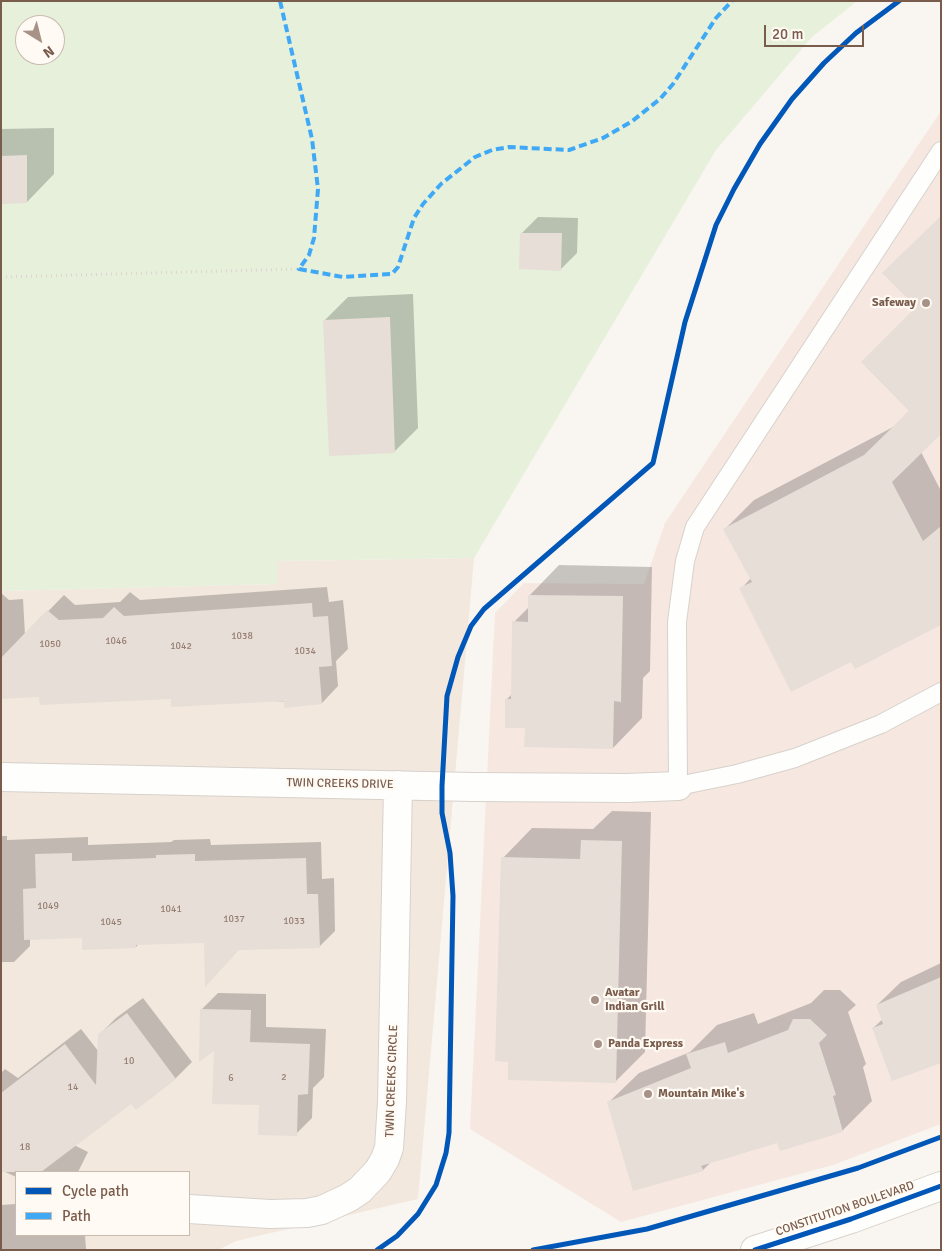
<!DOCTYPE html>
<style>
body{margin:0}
#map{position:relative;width:942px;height:1251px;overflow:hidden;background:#f9f5f0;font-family:Signika,sans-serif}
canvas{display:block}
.frame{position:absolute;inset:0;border:2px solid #7a5c4d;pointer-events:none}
.legend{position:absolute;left:15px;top:1171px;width:175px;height:65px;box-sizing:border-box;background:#fffaf3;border:1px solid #cabbb1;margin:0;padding:6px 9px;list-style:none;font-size:15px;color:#7a5c4d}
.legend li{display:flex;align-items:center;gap:10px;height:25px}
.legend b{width:25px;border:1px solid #cabbb1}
.north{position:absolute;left:15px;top:15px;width:50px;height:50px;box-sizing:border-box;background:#fffaf3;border:1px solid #cabbb1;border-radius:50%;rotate:144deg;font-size:14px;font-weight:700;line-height:20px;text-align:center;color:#7a5c4d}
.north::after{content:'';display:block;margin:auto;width:18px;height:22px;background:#a69286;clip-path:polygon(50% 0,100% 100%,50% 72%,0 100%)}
.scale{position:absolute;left:764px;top:25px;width:100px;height:22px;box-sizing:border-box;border:2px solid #7a5c4d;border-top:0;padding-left:6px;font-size:15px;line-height:18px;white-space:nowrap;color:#7a5c4d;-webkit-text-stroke:4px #fffaf3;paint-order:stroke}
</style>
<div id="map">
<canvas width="942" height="1251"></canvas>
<div class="frame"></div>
<ul class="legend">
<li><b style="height:6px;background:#0057b8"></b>Cycle path</li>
<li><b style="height:6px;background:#3fa9f5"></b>Path</li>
</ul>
<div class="north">N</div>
<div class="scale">20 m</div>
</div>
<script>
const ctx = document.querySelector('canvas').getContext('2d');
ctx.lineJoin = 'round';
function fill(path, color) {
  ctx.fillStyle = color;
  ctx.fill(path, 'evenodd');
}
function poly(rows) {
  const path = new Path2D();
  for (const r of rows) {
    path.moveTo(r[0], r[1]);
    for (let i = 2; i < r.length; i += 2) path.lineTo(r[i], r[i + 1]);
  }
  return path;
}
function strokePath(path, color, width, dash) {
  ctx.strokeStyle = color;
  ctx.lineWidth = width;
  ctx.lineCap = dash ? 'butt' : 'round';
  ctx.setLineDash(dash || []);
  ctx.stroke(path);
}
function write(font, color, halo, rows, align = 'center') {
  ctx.font = font + ' Signika,sans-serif';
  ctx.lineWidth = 4.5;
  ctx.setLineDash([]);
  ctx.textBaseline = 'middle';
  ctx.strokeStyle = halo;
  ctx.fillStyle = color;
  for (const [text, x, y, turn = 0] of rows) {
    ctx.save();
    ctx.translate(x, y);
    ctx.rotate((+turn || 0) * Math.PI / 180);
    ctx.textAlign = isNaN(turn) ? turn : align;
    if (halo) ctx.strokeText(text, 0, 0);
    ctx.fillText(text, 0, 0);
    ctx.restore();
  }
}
const residential = poly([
 [474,558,418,1199,236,1241,218,1250,1,1250,1,591,276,584,277,561],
 [16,1172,189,1172,189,1235,16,1235]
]);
const commercial = poly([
 [941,111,941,1124,833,1165,621,1222,470,1129,495,613,524,583,644,584,665,523]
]);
const green = poly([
 [1,1,857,1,812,37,716,150,474,558,277,561,277,584,1,591],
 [25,25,55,25,55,55,25,55]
]);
const shadow = poly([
 [54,128,54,174,27,202,1,202,1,129],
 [538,217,578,218,577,253,561,269,522,233],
 [413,294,418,428,395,451,324,321,348,297],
 [918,307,921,452,941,491,941,623,851,660,741,589,751,578,725,529,754,500,895,426,910,410],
 [559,565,652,567,650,671,643,678,642,718,613,748,526,727,507,699,512,694,514,622,530,606,530,595],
 [327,587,329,602,343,600,348,649,336,661,338,686,322,703,172,697,1,697,1,593,9,600,23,599,25,635,64,595,75,605,120,602,130,592,140,600],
 [612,811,651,812,645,1052,615,1082,503,858,532,828,593,829],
 [1,836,7,836,7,840,88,837,88,845,171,842,174,840,210,839,211,845,321,842,322,879,334,878,335,931,319,947,205,941,139,943,136,947,83,937,30,939,30,946,14,962,1,962],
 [941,963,941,1062,873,1028,883,1019,877,1005,901,982],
 [824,990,840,990,856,1005,848,1012,866,1064,863,1067,872,1101,842,1131,778,1141,712,1161,703,1170,609,1102,639,1073,690,1052,717,1025,754,1013,758,1024,811,1003],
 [218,993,266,994,266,1027,326,1029,324,1077,313,1088,312,1118,296,1134,260,1103,215,1048,202,1009],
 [143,998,192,1062,176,1078,136,1108,132,1102,74,1145,88,1152,78,1172,16,1172,16,1177,1,1170,1,1073,5,1069,18,1078,81,1029,99,1052,100,1034,116,1018],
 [16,1204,16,1235,85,1235,86,1249,1,1250,1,1205]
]);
const building = poly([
 [27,155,27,203,1,204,1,156],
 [941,216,941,434,892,482,923,541,941,526,941,625,855,669,851,662,791,692,739,588,752,582,723,529,864,455,909,411,861,362,916,307,882,273],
 [520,233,562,233,561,271,519,269],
 [390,317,395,453,329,456,323,320],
 [528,595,623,596,621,702,614,701,613,749,524,747,525,728,505,728,505,699,511,699,512,621,528,622],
 [312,603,313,617,328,616,332,666,319,667,322,704,284,708,284,701,171,707,171,699,40,705,39,697,1,699,1,658,47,610,59,620,103,618,114,607,124,616],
 [581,840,622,841,616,1083,508,1080,508,1062,495,1061,501,857,580,859],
 [72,853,72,861,156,858,156,855,195,854,195,861,306,858,307,894,318,894,320,948,239,950,205,987,204,943,136,945,136,948,82,950,82,938,24,940,23,889,36,888,35,854],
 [941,977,941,1063,892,1081,872,1028,883,1024,876,1005],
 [200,1009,251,1010,250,1042,310,1044,308,1094,298,1095,297,1136,258,1135,259,1105,212,1104,214,1051,199,1062],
 [127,1013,176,1079,136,1110,131,1104,41,1172,1,1172,1,1093,65,1044,96,1085,98,1034],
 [793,1019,810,1019,827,1035,819,1043,836,1095,833,1096,843,1132,780,1151,777,1143,701,1166,704,1171,633,1191,607,1102,691,1068,686,1054,725,1042,728,1053,788,1030]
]);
const path = poly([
 [1,277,299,269]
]);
const service = poly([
 [941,151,695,527,685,561,677,622,678,786,737,774,795,758,881,724,941,692]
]);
const minor = poly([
 [1,777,473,787,627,788,678,786],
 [189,1209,270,1214,307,1213,322,1210,348,1198,360,1190,378,1171,385,1159,389,1148,392,1102,398,785]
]);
const secondary = poly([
 [755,1250,851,1219,941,1186]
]);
const quiet = poly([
 [280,1,312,139,318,189,314,238,309,255,299,269,343,277,392,274,398,267,414,218,423,204,441,184,475,157,492,150,509,147,569,150,603,138,631,122,660,99,673,84,716,18,732,1]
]);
const cycleway = poly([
 [377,1250,397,1236,418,1214,436,1185,446,1153,449,1133,453,896,450,853,442,813,442,786,447,696,458,657,471,626,484,609,653,463,685,322,716,225,734,189,760,144,792,99,824,63,856,33,899,1],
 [533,1250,647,1229,858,1168,941,1137],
 [755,1250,851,1219,941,1186]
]);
const markers = [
 [926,303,5,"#a69286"],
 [595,1000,5,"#a69286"],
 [598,1044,5,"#a69286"],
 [648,1094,5,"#a69286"]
];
const numberNames = [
 ["1038",242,636],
 ["1046",116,641],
 ["1050",50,644],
 ["1042",181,646],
 ["1034",305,651],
 ["1049",48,906],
 ["1041",171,909],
 ["1037",234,919],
 ["1033",294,921],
 ["1045",111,922],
 ["10",129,1061],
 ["2",284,1077],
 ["6",231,1078],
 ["14",73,1087],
 ["18",25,1147]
];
const poiNames = [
 ["Safeway",916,303,"right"],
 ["Avatar",605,993],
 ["Indian Grill",605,1007],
 ["Panda Express",608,1044],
 ["Mountain Mike's",658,1094]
];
const streetNames = [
 ["TWIN CREEKS DRIVE",340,784,1],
 ["TWIN CREEKS CIRCLE",392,1081,-88],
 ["CONSTITUTION BOULEVARD",845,1209,-19]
];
fill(residential, '#f2e8de');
fill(commercial, '#f6e8e1');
fill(green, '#e7f0db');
fill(shadow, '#0003');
fill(building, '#e6ded7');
strokePath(service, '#d7d1cb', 20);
strokePath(minor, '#d7d1cb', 30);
strokePath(secondary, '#d9d2cb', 30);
strokePath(path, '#dcd5d0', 3, [1, 4]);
strokePath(service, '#fefefd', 18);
strokePath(minor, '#fefefd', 28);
strokePath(secondary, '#fefefd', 28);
strokePath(quiet, '#3fa9f5', 4, [8, 4]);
strokePath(cycleway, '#0057b8', 5);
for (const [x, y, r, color] of markers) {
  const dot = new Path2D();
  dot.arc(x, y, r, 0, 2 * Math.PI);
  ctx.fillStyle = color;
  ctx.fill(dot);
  strokePath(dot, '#fffaf3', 2);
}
write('10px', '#977e72', null, numberNames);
write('bold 12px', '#7a5c4d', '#fffaf3', poiNames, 'left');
write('12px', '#7a5c4d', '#fffaf3', streetNames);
</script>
